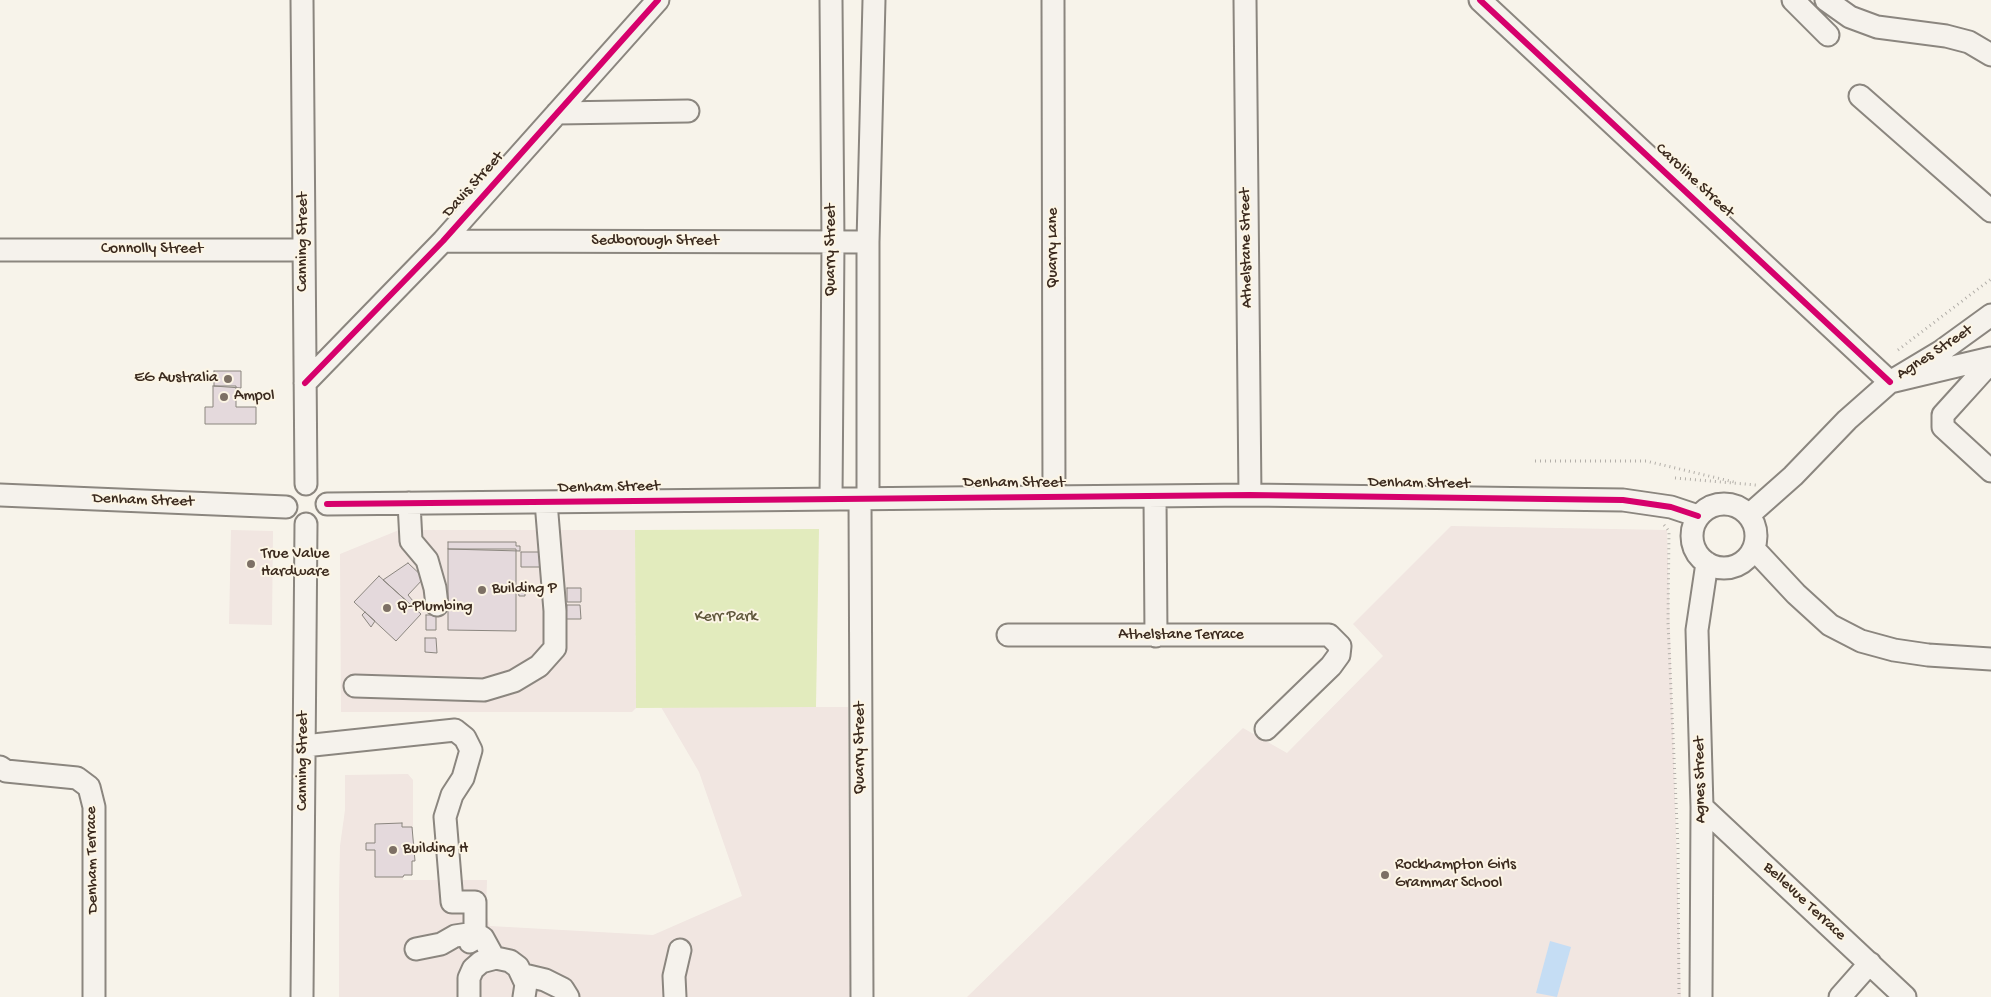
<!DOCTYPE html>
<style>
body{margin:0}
canvas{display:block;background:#f7f3ea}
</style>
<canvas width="1991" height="997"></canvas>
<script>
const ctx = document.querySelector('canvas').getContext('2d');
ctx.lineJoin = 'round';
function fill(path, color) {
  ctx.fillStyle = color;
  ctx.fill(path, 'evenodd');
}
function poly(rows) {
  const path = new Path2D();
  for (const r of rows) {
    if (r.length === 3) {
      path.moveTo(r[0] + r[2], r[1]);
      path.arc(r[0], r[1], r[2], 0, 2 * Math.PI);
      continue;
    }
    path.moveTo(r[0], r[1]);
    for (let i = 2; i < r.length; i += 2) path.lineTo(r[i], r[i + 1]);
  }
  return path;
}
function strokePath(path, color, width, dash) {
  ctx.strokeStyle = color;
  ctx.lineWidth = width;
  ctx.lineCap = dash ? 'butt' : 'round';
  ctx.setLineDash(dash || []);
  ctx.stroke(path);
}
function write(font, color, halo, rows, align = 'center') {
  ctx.font = font + ' "Gochi Hand",sans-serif';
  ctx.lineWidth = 4;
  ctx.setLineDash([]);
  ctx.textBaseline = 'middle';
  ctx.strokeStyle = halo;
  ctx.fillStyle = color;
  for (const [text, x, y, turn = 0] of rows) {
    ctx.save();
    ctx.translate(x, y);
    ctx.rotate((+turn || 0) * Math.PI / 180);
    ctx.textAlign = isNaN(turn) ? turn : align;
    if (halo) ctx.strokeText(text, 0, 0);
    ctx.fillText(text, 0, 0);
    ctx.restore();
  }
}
const built = poly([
 [1451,526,1667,530,1681,997,967,997,1243,728,1287,753,1383,656,1353,624],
 [231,530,273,531,272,625,229,624],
 [399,530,635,530,636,708,632,712,341,712,340,554],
 [661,707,848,707,849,960,854,997,339,997,339,892,340,846,345,810,345,775,408,774,413,780,413,842,415,843,415,861,412,861,412,875,404,875,403,880,487,880,486,914,490,926,653,935,742,896,699,772]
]);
const green = poly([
 [819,529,816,707,636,708,635,530]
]);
const water = poly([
 [1550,941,1571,947,1557,997,1536,993]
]);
const building = poly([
 [214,371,241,371,241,388,214,386,214,371],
 [213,386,236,386,236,407,256,407,256,424,205,424,205,407,213,407,213,386],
 [448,542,516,542,516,546,520,546,520,551,448,549,448,542],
 [448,549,516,549,516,631,448,630,448,549],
 [521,552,540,552,540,567,521,567,521,552],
 [408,563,424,578,408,595,413,601,410,604,383,580,408,563],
 [379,576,421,614,396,641,354,602,379,576],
 [567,588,581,588,581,602,567,602,567,588],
 [518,590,525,590,525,596,519,596,518,590],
 [567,605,580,605,581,619,566,619,567,605],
 [365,612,375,621,371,627,362,615,365,612],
 [426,615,436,615,436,630,426,630,426,615],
 [425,638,436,638,437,653,425,652,425,638],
 [402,823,402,827,412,827,415,861,412,861,412,875,404,875,403,877,375,877,375,850,366,850,366,843,375,843,375,824,402,823]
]);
const path = poly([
 [1898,350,1991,279],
 [1535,461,1646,461,1734,482],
 [1675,478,1756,485],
 [1664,525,1669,531,1668,623,1678,847,1679,997]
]);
const minor = poly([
 [302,0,306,484],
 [831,0,833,242,831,499],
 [1053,0,1054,497],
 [1245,0,1250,495],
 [1480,0,1890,382,1991,358],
 [1793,0,1828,35],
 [1826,0,1850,17,1877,27,1946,36,1969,42,1991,55],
 [1860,96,1991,211],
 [557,113,688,111],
 [443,241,868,242],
 [0,250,304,250],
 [1991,362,1943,415,1943,427,1991,471],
 [305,383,443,241,658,0],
 [0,495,286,507],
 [1155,497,1156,636],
 [860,499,862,997],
 [868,499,868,242,874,0],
 [409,503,411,541,427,560,435,588,437,605],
 [327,504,1250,495,1623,500,1671,507,1698,516],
 [1724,536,32],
 [1749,515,1793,476,1847,420,1890,382,1940,352,1991,315],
 [1754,549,1796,594,1830,625,1861,641,1894,650,1928,655,1991,659],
 [1008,635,1329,635,1340,646,1339,655,1331,666,1266,729],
 [355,686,484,690,514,681,539,666,555,648,555,611,546,502],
 [304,746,455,730,465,738,471,750,463,778,452,795,445,817,452,902,475,902,475,933,470,942],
 [0,767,6,771,77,778,89,787,94,807,94,997],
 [1702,807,1905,997],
 [416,949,441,944,455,936,475,933,483,938,494,958],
 [524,975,545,980,563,989,568,997],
 [302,997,306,524],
 [469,997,469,978,473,969,481,962,496,958,510,961,518,967,526,984,524,997],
 [675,997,674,976,680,950],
 [1701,997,1702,807,1697,630,1707,563],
 [1840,997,1870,963]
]);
const cycleway = poly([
 [1480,0,1890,382],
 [305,383,443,241,658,0],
 [327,504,1250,495,1623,500,1671,507,1698,516]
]);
const markers = [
 [228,379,5,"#7d7065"],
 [224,397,5,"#7d7065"],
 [251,564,5,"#7d7065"],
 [482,590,5,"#7d7065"],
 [387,608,5,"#7d7065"],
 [393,850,5,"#7d7065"],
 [1385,875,5,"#7d7065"]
];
const streetNames = [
 ["Caroline Street",1694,181,43],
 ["Davis Street",474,185,-48],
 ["Canning Street",304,242,-90],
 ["Sedborough Street",655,242],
 ["Quarry Lane",1054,248,-90],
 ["Athelstane Street",1247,248,-91],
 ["Connolly Street",152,250],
 ["Quarry Street",832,250,-90],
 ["Agnes Street",1935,353,-33],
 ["Denham Street",1014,484],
 ["Denham Street",1419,484,1],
 ["Denham Street",609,488,-1],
 ["Denham Street",143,501,2],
 ["Athelstane Terrace",1181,636],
 ["Quarry Street",861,748,-90],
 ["Canning Street",304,761,-90],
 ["Agnes Street",1701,780,-91],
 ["Denham Terrace",93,860,-91],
 ["Bellevue Terrace",1804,902,43]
];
const poiNames = [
 ["EG Australia",218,379,"right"],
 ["Ampol",234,397],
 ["True Value",261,555],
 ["Hardware",261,573],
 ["Building P",492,590],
 ["Q-Plumbing",397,608],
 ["Building H",403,850],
 ["Rockhampton Girls",1395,866],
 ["Grammar School",1395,884]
];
const parkNames = [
 ["Kerr Park",726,618]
];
fill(built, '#f1e6e1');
fill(green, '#e2ebbd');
fill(water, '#c5ddf4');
fill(building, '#e4d9dc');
strokePath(building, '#8b867f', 1);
strokePath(minor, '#8b867f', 25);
strokePath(path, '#b3afa9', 3, [1, 4]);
strokePath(minor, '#f5f2ec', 21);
strokePath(cycleway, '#d6006c', 6);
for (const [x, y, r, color] of markers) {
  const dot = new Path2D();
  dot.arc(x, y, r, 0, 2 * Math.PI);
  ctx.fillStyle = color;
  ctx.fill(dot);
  strokePath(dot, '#fcf5e5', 2);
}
write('16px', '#3b2a1e', '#fcf5e5', streetNames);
write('16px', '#3b2a1e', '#fcf5e5', poiNames, 'left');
write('16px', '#60583c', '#fcf5e5', parkNames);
</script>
